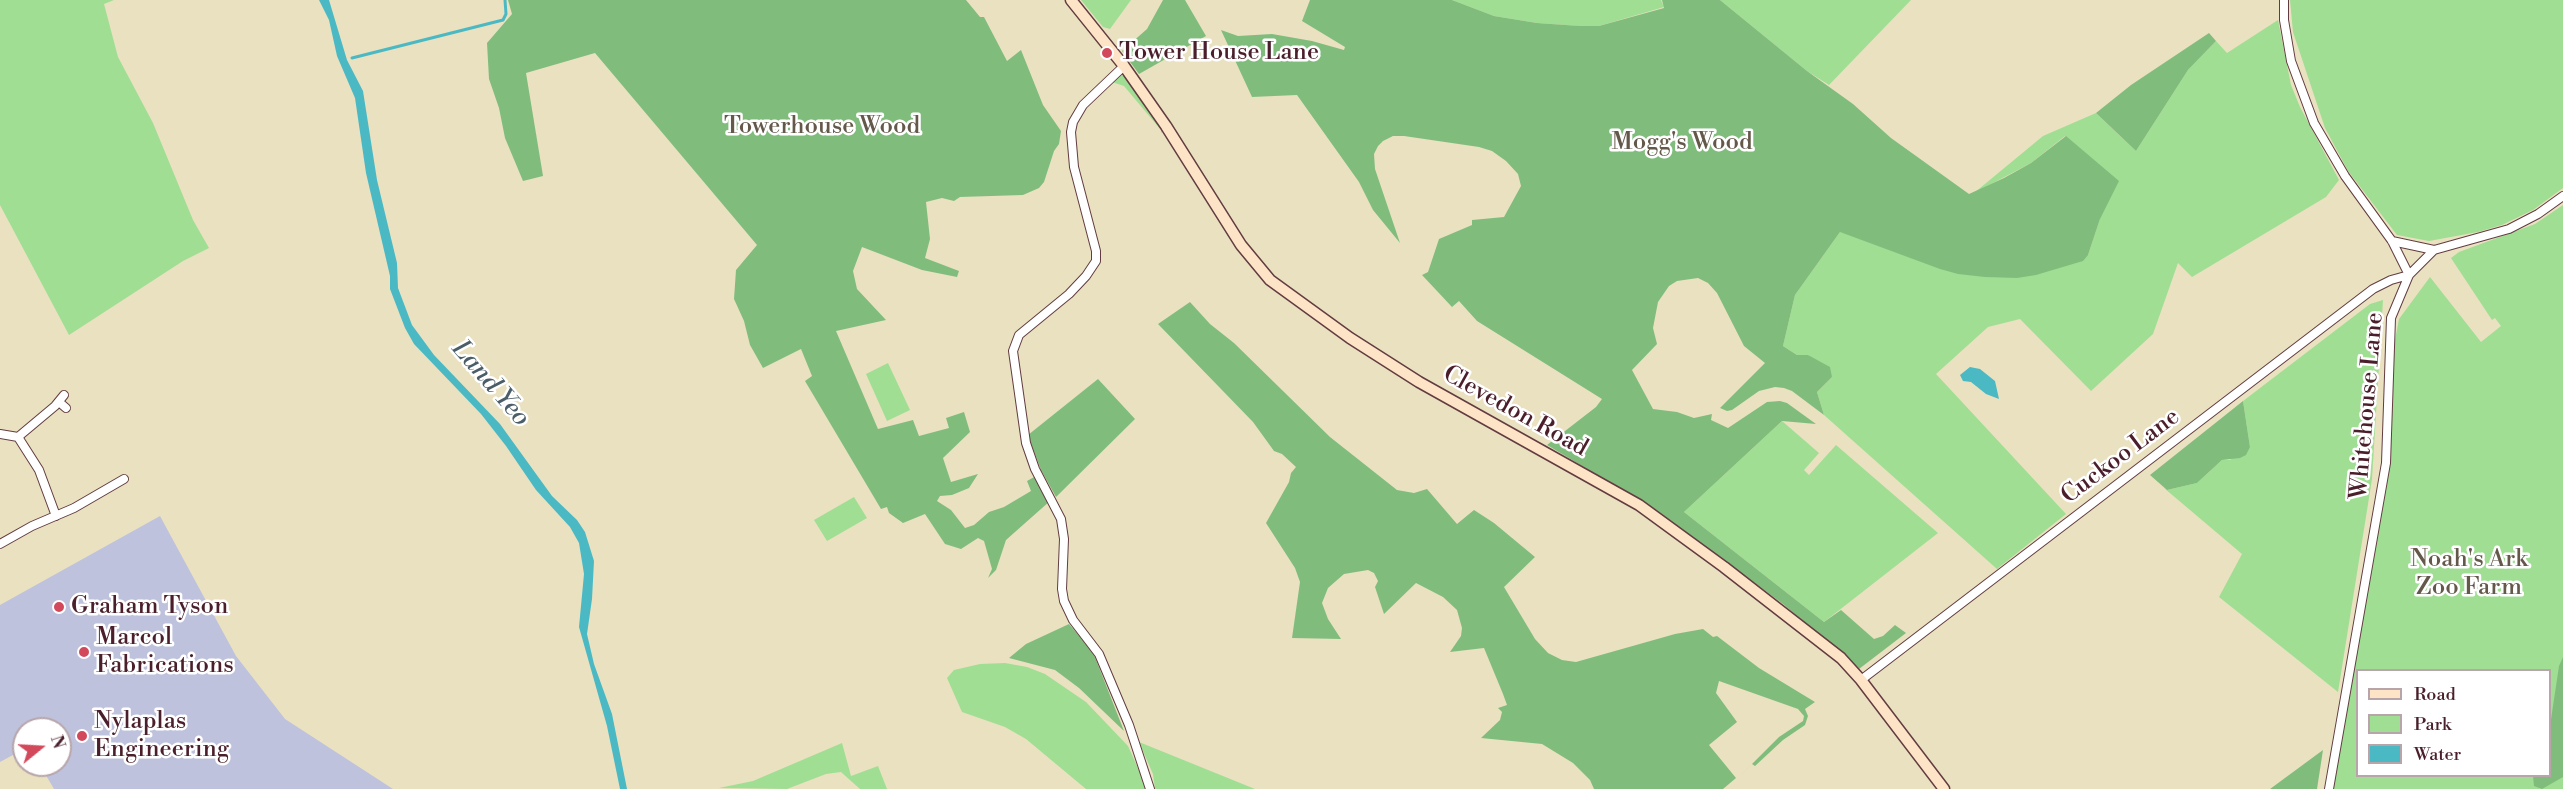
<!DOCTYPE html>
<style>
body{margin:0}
#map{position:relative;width:2563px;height:789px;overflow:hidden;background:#eae1c0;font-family:"Libre Bodoni",serif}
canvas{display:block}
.legend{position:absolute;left:2356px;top:669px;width:195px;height:108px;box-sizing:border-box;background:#fff;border:2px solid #b7a5aa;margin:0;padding:8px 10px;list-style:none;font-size:18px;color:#4a1f2b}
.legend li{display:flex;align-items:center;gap:12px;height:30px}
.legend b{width:30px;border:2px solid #b7a5aa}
.north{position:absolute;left:12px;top:717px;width:60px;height:60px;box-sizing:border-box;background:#fff;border:2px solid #b7a5aa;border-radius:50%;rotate:72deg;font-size:16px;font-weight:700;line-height:24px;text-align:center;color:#4a1f2b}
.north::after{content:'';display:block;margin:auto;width:21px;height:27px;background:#d1495b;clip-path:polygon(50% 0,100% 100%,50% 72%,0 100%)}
</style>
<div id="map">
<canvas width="2563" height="789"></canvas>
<ul class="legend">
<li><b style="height:8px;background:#fee4c6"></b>Road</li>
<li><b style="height:16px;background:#a0de93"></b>Park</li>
<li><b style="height:16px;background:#4bb9c3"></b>Water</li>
</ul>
<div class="north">N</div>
</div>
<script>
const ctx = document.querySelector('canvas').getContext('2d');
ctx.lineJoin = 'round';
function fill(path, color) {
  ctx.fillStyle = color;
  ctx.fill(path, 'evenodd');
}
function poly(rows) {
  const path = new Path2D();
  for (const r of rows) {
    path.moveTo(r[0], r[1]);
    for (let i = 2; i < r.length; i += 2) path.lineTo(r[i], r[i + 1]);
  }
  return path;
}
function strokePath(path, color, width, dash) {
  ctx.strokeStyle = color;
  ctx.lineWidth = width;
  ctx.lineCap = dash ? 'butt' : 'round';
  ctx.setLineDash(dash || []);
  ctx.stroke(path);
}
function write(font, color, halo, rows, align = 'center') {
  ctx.font = font + ' "Libre Bodoni",serif';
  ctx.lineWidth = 5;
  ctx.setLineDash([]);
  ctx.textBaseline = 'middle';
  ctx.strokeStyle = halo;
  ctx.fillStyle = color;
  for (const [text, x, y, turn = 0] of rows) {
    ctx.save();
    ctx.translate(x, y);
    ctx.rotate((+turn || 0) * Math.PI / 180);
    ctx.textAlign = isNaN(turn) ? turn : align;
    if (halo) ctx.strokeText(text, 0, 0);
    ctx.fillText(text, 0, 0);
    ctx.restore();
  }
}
const industrial = poly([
 [160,516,236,656,285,719,393,789,54,789,40,765,60,765,60,729,24,729,24,749,0,762,0,605]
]);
const green = poly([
 [0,0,114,0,104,4,118,57,153,123,193,220,209,248,183,261,69,335,0,205],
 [1081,0,1131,0,1110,29,1103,27],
 [1452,0,1661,0,1664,7,1599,26,1579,26,1537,23,1494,16],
 [1720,0,1911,0,1829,85,1807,71],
 [2290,0,2563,0,2563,188,2533,210,2502,225,2478,232,2429,241,2397,235,2348,171,2325,128,2293,32],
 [2278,20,2291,85,2300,107,2339,180,2326,197,2192,277,2178,263,2153,334,2091,391,2020,319,1988,327,1936,374,2066,514,1997,569,1824,415,1817,392,1832,377,1808,355,1797,355,1783,346,1795,295,1840,232,2088,255,2100,219,2065,136,2031,163,1974,193,2043,136,2096,113,2136,151,2188,70,2216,41,2227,53],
 [1121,75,1125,77,1163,131,1161,133,1161,130,1124,86,1112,82],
 [2563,205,2563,789,2333,789,2381,517,2391,413,2394,345,2399,319,2430,277,2481,342,2501,326,2495,318,2492,320,2451,258,2459,252,2535,224],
 [2358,670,2550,670,2550,776,2358,776],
 [2383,300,2372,479,2338,692,2219,597,2242,554,2164,488,2167,490,2197,483,2222,460,2230,460,2250,447,2243,401,2370,304],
 [888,363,910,410,887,421,866,374],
 [1782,421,1819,453,1804,470,1809,475,1836,445,1938,533,1824,622,1684,512],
 [854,497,867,518,827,541,814,520],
 [1005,663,1027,667,1045,674,1086,702,1128,746,1142,777,1145,789,1086,789,1026,739,1005,727,962,712,947,678,954,670,980,664],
 [1139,742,1255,789,1155,789,1153,774],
 [842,743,851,776,878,766,887,789,860,789,841,772,826,774,787,789,719,788,753,781]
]);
const forest = poly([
 [508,0,966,0,980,17,984,17,1007,61,1021,50,1043,105,1061,131,1059,144,1054,151,1044,182,1039,188,1023,195,960,197,954,201,942,198,926,202,930,239,925,258,959,271,957,277,922,270,862,247,853,271,857,289,886,320,836,331,878,429,913,420,919,436,949,428,946,418,964,412,970,432,943,458,951,482,978,474,969,488,952,495,940,496,937,501,951,510,965,528,974,525,989,512,1004,507,1031,491,1027,481,1036,476,1050,501,1006,540,996,570,988,578,992,569,984,541,978,538,961,549,945,544,925,514,903,523,889,513,887,507,881,509,805,381,812,376,801,349,763,368,750,345,744,321,734,299,736,270,757,245,595,53,526,73,543,176,523,181,505,138,499,108,489,79,487,43,512,14],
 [1163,0,1185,0,1206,36,1139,74,1122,51,1147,29],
 [1310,0,1452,0,1494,16,1537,23,1580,26,1599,26,1664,8,1662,0,1720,0,1807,71,1853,104,1891,138,1969,194,2004,178,2031,163,2066,136,2119,181,2100,219,2088,255,2083,261,2036,275,2017,278,1985,277,1958,274,1940,269,1840,232,1795,295,1783,346,1797,355,1808,355,1830,367,1832,377,1817,392,1824,415,1792,391,1784,388,1775,387,1759,391,1732,410,1727,411,1720,408,1765,363,1744,346,1717,293,1708,283,1698,278,1677,281,1669,286,1658,302,1653,328,1657,344,1632,370,1653,409,1677,412,1694,418,1712,414,1711,420,1728,428,1767,402,1780,401,1787,403,1816,424,1782,421,1684,512,1824,622,1841,610,1874,639,1883,636,1895,625,1906,633,1859,669,1783,604,1698,541,1641,501,1547,445,1596,407,1602,399,1477,321,1459,301,1452,307,1422,275,1428,272,1439,239,1472,225,1472,220,1504,217,1521,186,1518,174,1506,161,1492,151,1479,147,1404,136,1393,136,1383,141,1378,146,1374,154,1375,169,1400,243,1373,210,1359,182,1297,95,1252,97,1221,30,1238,36,1272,34,1312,41,1344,50,1345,47,1302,21],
 [2209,33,2216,41,2188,70,2136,151,2096,113,2131,85],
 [1190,302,1210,324,1234,343,1330,437,1397,490,1414,493,1427,489,1457,524,1474,510,1494,523,1535,557,1504,587,1535,639,1548,653,1562,660,1576,662,1675,634,1703,629,1713,637,1717,636,1759,668,1815,702,1805,709,1808,716,1805,725,1783,740,1755,766,1752,764,1741,775,1779,737,1803,721,1804,716,1798,709,1719,681,1716,693,1737,722,1709,745,1736,778,1723,789,1594,789,1590,780,1573,763,1542,744,1481,738,1500,720,1502,712,1498,708,1507,705,1503,694,1484,648,1450,652,1461,636,1462,628,1457,610,1443,597,1416,583,1384,614,1375,587,1378,581,1374,573,1368,570,1344,574,1328,588,1322,603,1328,619,1341,639,1292,638,1300,582,1295,568,1266,523,1289,482,1291,473,1296,467,1282,454,1274,451,1253,422,1158,324],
 [1098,379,1135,419,1056,497,1041,470,1028,435],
 [2243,401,2250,447,2246,455,2240,458,2222,460,2197,483,2167,490,2150,475],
 [1069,624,1093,652,1124,731,1079,688,1055,670,1009,658,1026,644],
 [2563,657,2563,777,2542,789,2534,786,2533,776,2550,776,2550,726,2559,666],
 [2323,750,2317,789,2270,789]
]);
const water = poly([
 [319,0,329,0,347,60,363,91,377,180,397,263,398,288,412,325,434,355,500,424,552,496,577,520,585,532,594,561,592,599,587,634,594,664,612,714,627,789,620,789,607,726,579,627,584,574,579,543,570,527,536,490,506,446,481,414,414,344,405,328,390,289,390,276,366,173,355,98,337,56,329,20],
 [1970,367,1980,369,1995,381,1999,399,1986,394,1971,382,1963,381,1960,375]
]);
const stream = poly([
 [352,58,503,20,506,14,505,0]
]);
const street = poly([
 [1124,66,1083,105,1073,122,1071,132,1074,167,1096,251,1096,261,1086,276,1069,294,1019,335,1013,351,1026,443,1035,469,1061,519,1064,539,1062,589,1064,601,1073,620,1099,654,1129,725,1150,789],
 [2392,241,2434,250],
 [59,402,66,408],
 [0,434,18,437,55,406,64,395],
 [18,437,39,470,56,516],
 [0,544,32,526,74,508,124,479],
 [1861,680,2373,289,2391,280,2409,275,2392,241,2345,176,2314,123,2291,61,2284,20,2284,0],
 [2329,789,2386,463,2391,318,2409,275,2434,250,2509,229,2538,214,2563,196]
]);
const secondary = poly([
 [1071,0,1124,66,1166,126,1241,245,1270,280,1350,338,1419,382,1639,505,1724,567,1841,658,1861,680,1944,789]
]);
const markers = [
 [1107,53,6,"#d1495b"],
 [59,607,6,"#d1495b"],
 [84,652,6,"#d1495b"],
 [82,736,6,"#d1495b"]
];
const poiNames = [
 ["Tower House Lane",1119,53],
 ["Graham Tyson",71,607],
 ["Marcol",96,638],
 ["Fabrications",96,666],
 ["Nylaplas",94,722],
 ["Engineering",94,750]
];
const parkNames = [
 ["Towerhouse Wood",822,127],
 ["Mogg's Wood",1682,143],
 ["Noah's Ark",2469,560],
 ["Zoo Farm",2469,588]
];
const streetNames = [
 ["Whitehouse Lane",2368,406,-85],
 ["Clevedon Road",1515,412,29],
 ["Cuckoo Lane",2121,457,-37]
];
const waterNames = [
 ["Land Yeo",490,384,49]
];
fill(industrial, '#bec2dd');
fill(green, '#a0de93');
fill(forest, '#80bd7d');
fill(water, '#4bb9c3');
strokePath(stream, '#4bb9c3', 3);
strokePath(street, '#623c41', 10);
strokePath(secondary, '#623c41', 13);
strokePath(street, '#fff', 8);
strokePath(secondary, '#fee4c6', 10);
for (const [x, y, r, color] of markers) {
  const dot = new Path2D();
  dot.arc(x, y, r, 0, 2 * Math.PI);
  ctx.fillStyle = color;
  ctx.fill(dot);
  strokePath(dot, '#fff', 2);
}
write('24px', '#4a1f2b', '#fff', poiNames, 'left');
write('24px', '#64584a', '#fff', parkNames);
write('24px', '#4a1f2b', '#fff', streetNames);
write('italic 26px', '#4a5d68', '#fff', waterNames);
</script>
